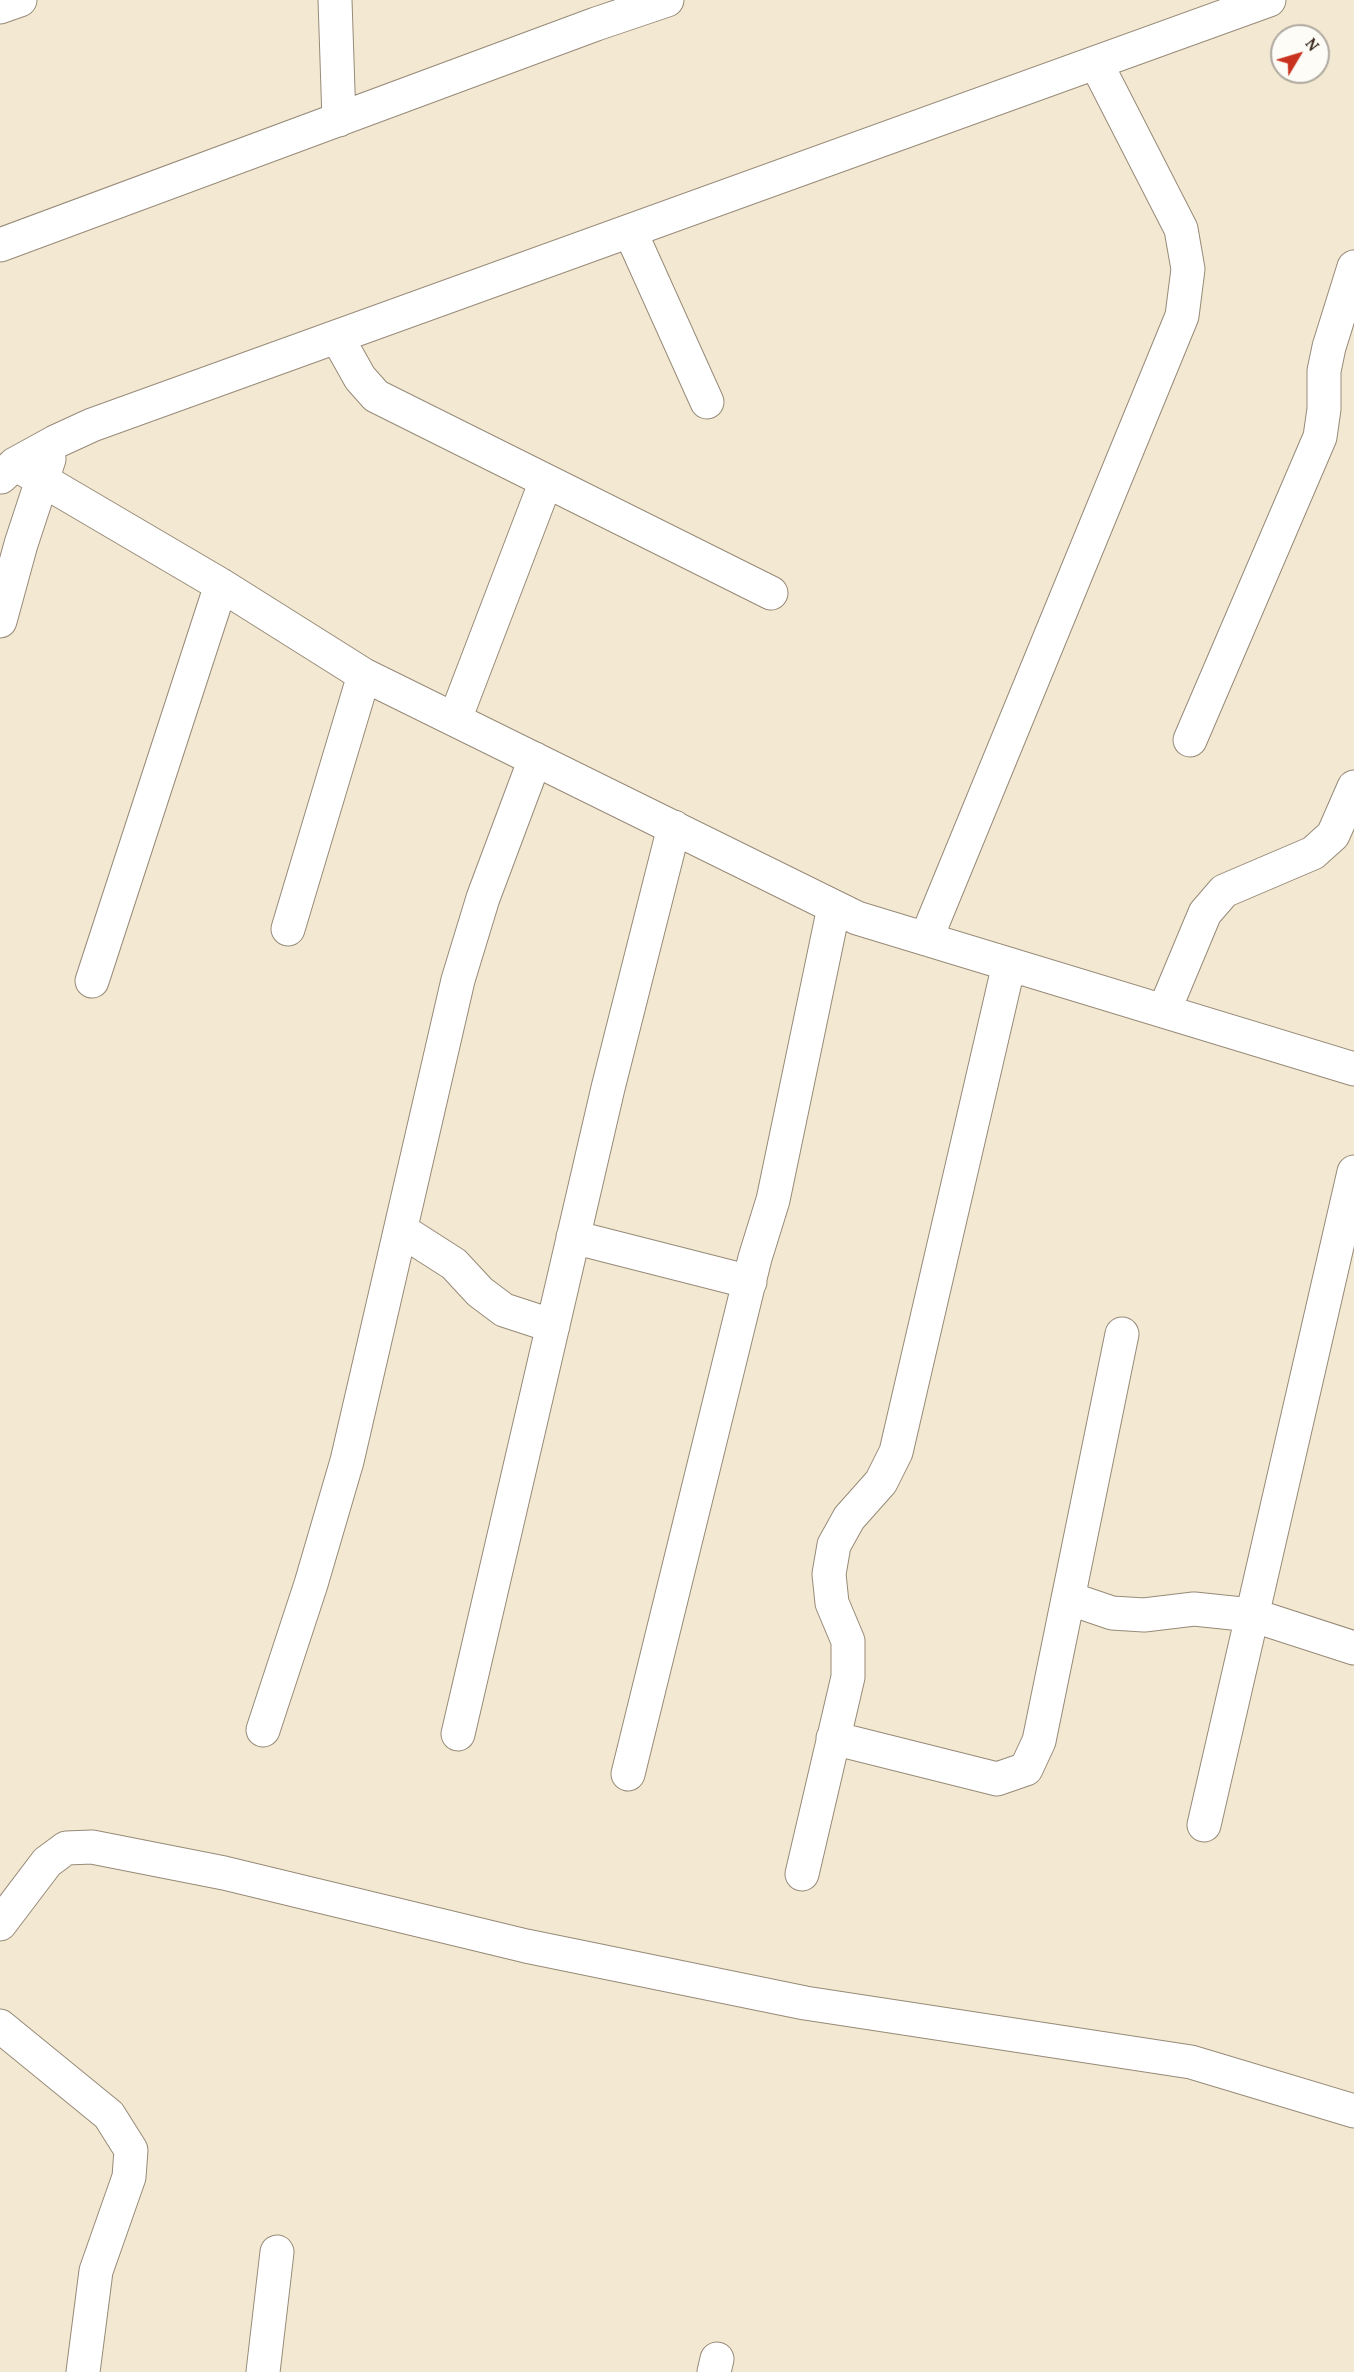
<!DOCTYPE html>
<style>
body{margin:0}
#map{position:relative;width:1354px;height:2372px;overflow:hidden;background:#f3e9d2;font-family:"Gentium Book Plus",serif}
canvas{display:block}
.north{position:absolute;left:1270px;top:24px;width:60px;height:60px;box-sizing:border-box;background:#fdfcf7;border:2px solid #afa8a0;border-radius:50%;rotate:52deg;font-size:16px;font-weight:700;line-height:24px;text-align:center;color:#3b2a1e}
.north::after{content:'';display:block;margin:auto;width:21px;height:27px;background:#c8321e;clip-path:polygon(50% 0,100% 100%,50% 72%,0 100%)}
</style>
<div id="map">
<canvas width="1354" height="2372"></canvas>
<div class="north">N</div>
</div>
<script>
const ctx = document.querySelector('canvas').getContext('2d');
ctx.lineJoin = 'round';
function poly(rows) {
  const path = new Path2D();
  for (const r of rows) {
    path.moveTo(r[0], r[1]);
    for (let i = 2; i < r.length; i += 2) path.lineTo(r[i], r[i + 1]);
  }
  return path;
}
function strokePath(path, color, width, dash) {
  ctx.strokeStyle = color;
  ctx.lineWidth = width;
  ctx.lineCap = dash ? 'butt' : 'round';
  ctx.setLineDash(dash || []);
  ctx.stroke(path);
}
const street = poly([
 [335,0,339,120],
 [0,7,20,0],
 [630,231,707,402],
 [0,245,596,24,667,0],
 [337,337,360,378,376,396,771,593],
 [15,464,221,585,364,675,857,918,1354,1069],
 [1,477,15,464,55,442,92,425,1269,0],
 [0,621,21,544,49,459],
 [455,719,546,481],
 [1190,740,1320,437,1324,409,1324,371,1329,347,1354,267],
 [288,929,364,675],
 [926,939,1182,316,1188,269,1181,229,1096,63],
 [92,981,221,585],
 [1164,1011,1205,913,1224,891,1313,853,1333,835,1354,787],
 [401,1230,454,1264,480,1292,504,1310,553,1326],
 [573,1237,750,1282],
 [1068,1598,1112,1613,1144,1615,1194,1609,1252,1615,1354,1648],
 [263,1730,311,1584,347,1461,458,980,483,898,535,759],
 [458,1734,608,1088,674,827],
 [833,1738,997,1779,1026,1769,1039,1741,1122,1334],
 [628,1774,755,1258,773,1200,834,907],
 [1204,1825,1354,1172],
 [802,1874,848,1677,848,1641,832,1603,829,1574,834,1545,849,1518,881,1482,896,1452,1009,964],
 [0,1924,47,1862,66,1848,92,1847,224,1873,526,1946,805,2003,1191,2062,1354,2111],
 [0,2026,109,2115,131,2150,129,2177,96,2271,83,2372],
 [263,2372,277,2252],
 [714,2372,717,2359]
]);
strokePath(street, '#978a78', 35);
strokePath(street, '#fff', 33);
</script>
